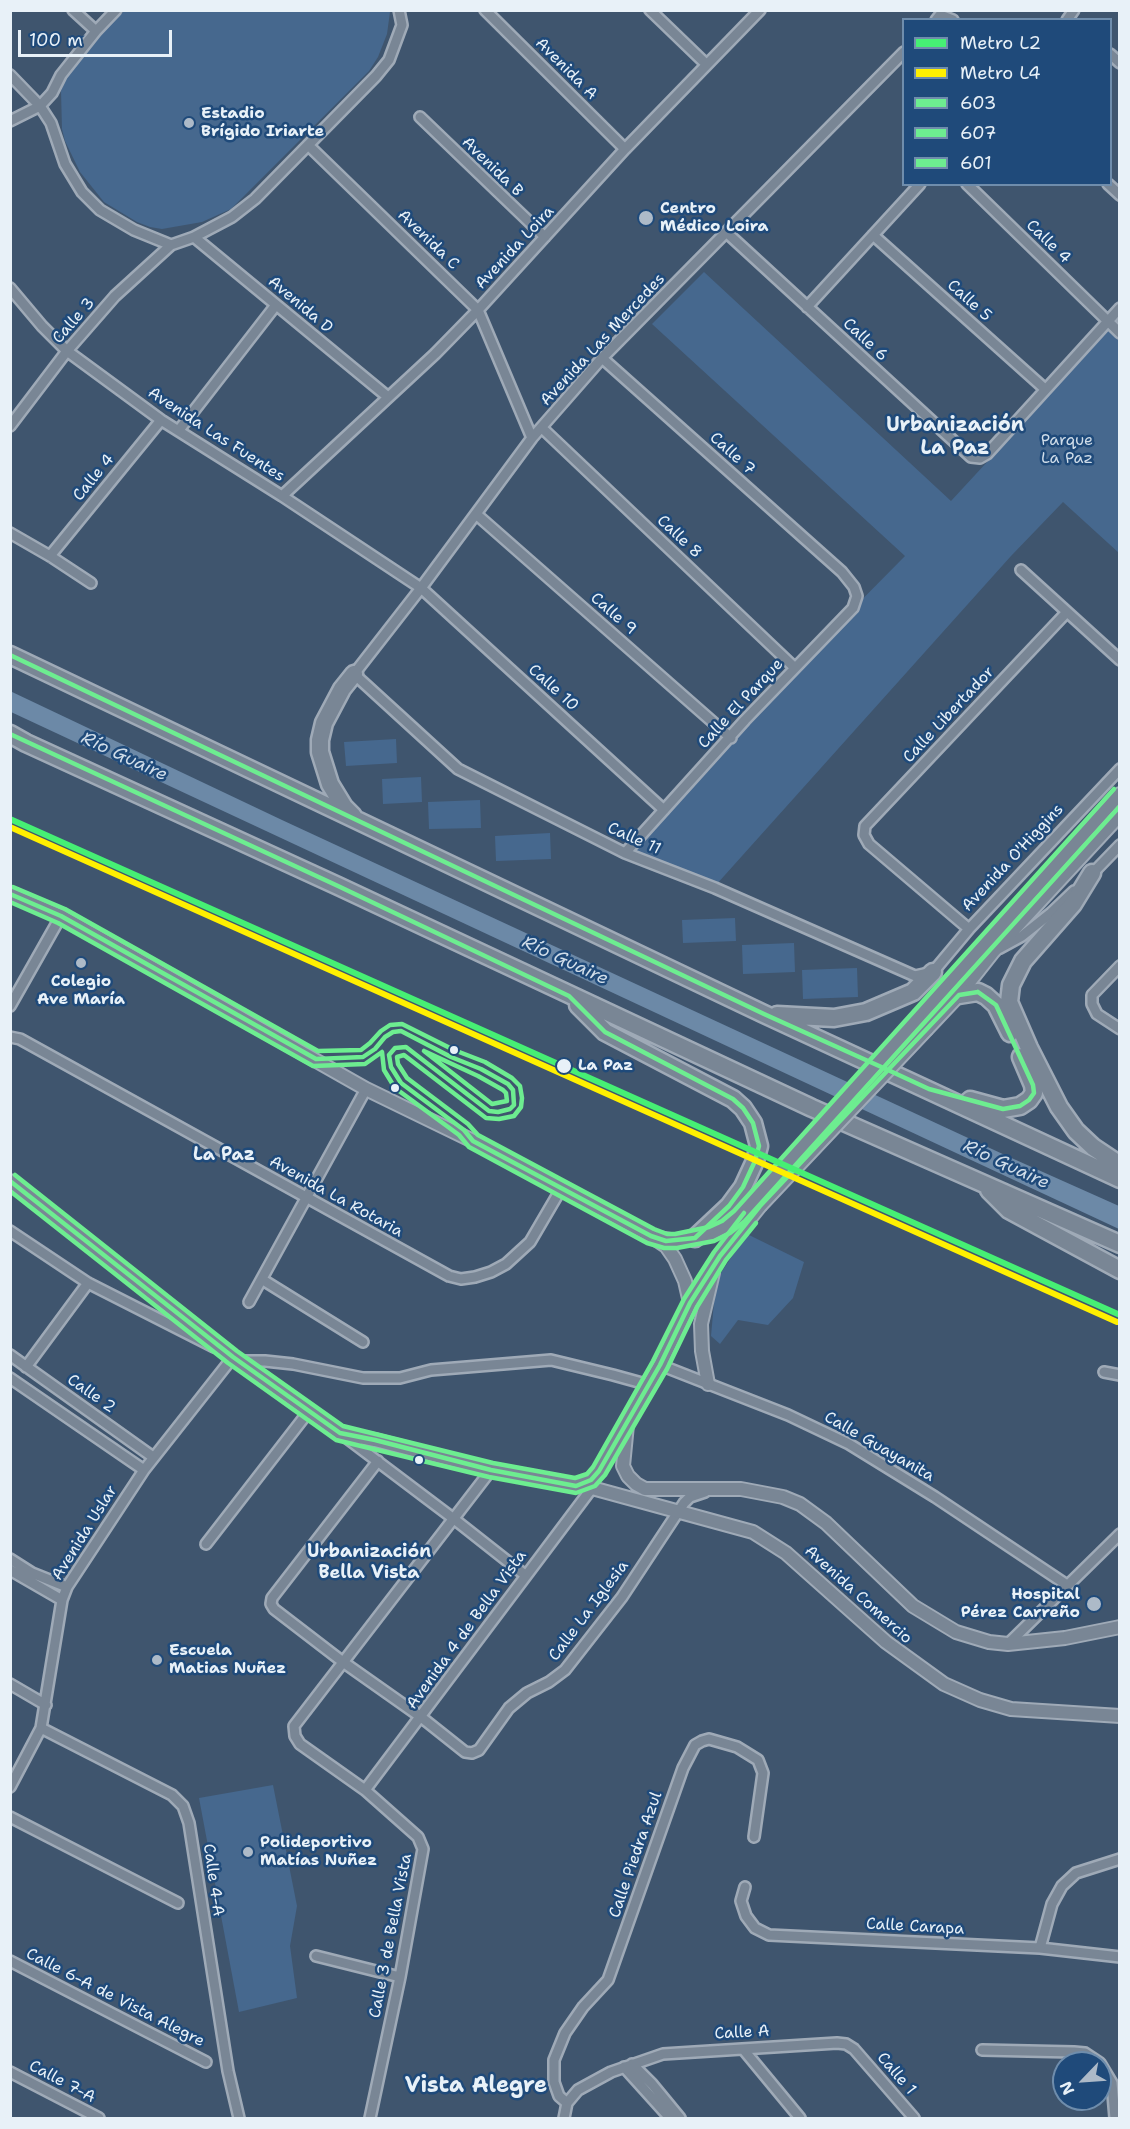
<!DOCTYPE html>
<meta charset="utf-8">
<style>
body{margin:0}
#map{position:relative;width:1130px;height:2129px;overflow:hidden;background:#3f556e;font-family:"Shantell Sans",sans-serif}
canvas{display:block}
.frame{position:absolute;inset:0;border:12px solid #e8f1f8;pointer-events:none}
.legend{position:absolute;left:902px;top:18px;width:210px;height:168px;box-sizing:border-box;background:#1f4a7a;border:2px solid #6f8dac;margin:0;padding:8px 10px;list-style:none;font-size:18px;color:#e8f1f8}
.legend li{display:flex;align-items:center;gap:12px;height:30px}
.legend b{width:30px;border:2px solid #6f8dac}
.north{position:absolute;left:1052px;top:2051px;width:60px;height:60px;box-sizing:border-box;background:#1f4a7a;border:2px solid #6f8dac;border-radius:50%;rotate:245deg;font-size:16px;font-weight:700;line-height:24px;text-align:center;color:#e8f1f8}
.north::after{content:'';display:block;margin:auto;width:21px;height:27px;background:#adbac8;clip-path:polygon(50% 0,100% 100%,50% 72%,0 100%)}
.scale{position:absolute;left:18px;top:30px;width:154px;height:27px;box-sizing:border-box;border:3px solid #e8f1f8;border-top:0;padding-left:8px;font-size:18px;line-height:21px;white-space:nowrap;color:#e8f1f8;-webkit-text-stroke:4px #1f4a7a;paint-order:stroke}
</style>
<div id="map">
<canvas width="1130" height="2129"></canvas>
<div class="frame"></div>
<ul class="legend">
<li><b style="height:8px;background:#46ef74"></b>Metro L2</li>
<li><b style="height:8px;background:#fff000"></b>Metro L4</li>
<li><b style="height:8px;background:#6ded90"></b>603</li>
<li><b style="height:8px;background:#6ded90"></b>607</li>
<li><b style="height:8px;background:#6ded90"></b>601</li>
</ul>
<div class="north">N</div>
<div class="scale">100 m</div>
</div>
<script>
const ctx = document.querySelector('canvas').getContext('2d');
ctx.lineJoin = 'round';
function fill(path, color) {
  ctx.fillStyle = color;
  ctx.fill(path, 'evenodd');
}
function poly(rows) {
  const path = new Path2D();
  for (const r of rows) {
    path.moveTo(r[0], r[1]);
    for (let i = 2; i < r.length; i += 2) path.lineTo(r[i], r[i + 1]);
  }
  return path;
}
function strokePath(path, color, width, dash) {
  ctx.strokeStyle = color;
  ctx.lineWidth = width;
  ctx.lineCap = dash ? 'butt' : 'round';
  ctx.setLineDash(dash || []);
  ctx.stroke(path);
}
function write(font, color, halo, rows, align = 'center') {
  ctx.font = font + ' "Shantell Sans",sans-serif';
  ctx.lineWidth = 5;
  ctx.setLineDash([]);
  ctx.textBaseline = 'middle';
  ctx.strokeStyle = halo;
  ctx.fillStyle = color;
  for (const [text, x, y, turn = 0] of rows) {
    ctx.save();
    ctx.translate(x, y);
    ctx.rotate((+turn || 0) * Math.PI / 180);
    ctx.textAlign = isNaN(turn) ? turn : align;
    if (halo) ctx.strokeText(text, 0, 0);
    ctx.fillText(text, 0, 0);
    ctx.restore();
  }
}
const green = poly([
 [124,11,390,11,390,12,387,34,378,57,369,71,231,209,202,222,162,229,150,227,137,222,104,202,80,172,65,141,62,129,61,91,66,78,83,52],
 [704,272,951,501,1109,330,1120,342,1119,553,1063,502,1011,556,716,885,628,851,824,638,905,556,652,324],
 [396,739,397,763,346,766,344,742],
 [421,777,422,802,383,804,382,779],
 [480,800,481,828,429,829,428,802],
 [550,833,551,859,496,861,495,836],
 [735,918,736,941,683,943,682,920],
 [794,943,795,972,743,974,742,945],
 [857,968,858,997,803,999,802,970],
 [747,1234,804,1262,793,1298,768,1325,738,1320,720,1344,711,1336,716,1280],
 [273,1785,297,1906,290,1946,297,1998,239,2012,199,1798]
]);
const water = poly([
 [10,691,282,820,1007,1156,1119,1206,1119,1229,11,712]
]);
const street = poly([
 [73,10,96,31],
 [116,10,96,31,61,75,52,93,40,106,51,123,65,164,82,192,100,210,134,230,171,245,194,237,232,217,255,199,376,76,389,60,402,25,399,10],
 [485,10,625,149],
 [650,10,706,64],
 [936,20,940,15,953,20],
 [1067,20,1074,10],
 [904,52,602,358,532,438,421,588,354,674,458,769,625,853,715,888,915,976,933,972,969,929,1120,769],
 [1110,54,1120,63],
 [10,75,40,106,10,121],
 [420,117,545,237],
 [308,145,478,310,532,438],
 [967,184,1120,333],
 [1108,184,1120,195],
 [726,232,971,457,980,458,987,454,1120,308],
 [873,235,1045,389],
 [194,237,388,397],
 [10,288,42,326,67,351,161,420,282,496,421,588,664,810],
 [807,307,920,184],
 [602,358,842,572,854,587,857,596,853,608,745,720,625,853],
 [10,426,67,351,115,296,171,245],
 [542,428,795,668],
 [179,430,276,305],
 [282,496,435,354,478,310,625,149,760,10],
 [476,514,731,738],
 [10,533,50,556,91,583],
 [50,556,161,420],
 [1021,570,1120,660],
 [1091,875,1120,845],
 [969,929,869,844,864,835,865,826,1067,612],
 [1000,948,1022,936,1051,913,1074,891],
 [1120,966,1092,995,1092,1004,1097,1014,1120,1029],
 [10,1006,61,916],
 [10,1037,20,1039,449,1276,461,1279,475,1277,491,1272,506,1264,530,1242,561,1189],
 [10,1231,88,1283,214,1347],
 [263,1280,363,1342],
 [249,1302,366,1089],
 [10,1355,153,1457],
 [240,1361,265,1361,293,1364,363,1378,400,1378,431,1370,551,1360,613,1375,642,1383,648,1387],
 [660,1365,788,1415,849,1444,935,1497,1067,1585],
 [26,1367,88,1283],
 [1104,1372,1120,1375],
 [10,1378,144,1470],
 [344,1436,454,1519,525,1575],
 [378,1461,272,1598,271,1604,274,1609,343,1662,421,1717,465,1752,472,1753,479,1750,509,1708,527,1693,549,1682,565,1670,622,1597,684,1503,690,1497,705,1492],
 [206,1544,309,1411],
 [10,1559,32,1573,67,1587],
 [10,1570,62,1600],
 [1008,1644,1120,1534],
 [10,1684,46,1705],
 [41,1728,172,1795,183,1806,189,1823,228,2071,239,2118],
 [10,1787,41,1728,62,1600,67,1587,144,1470,233,1357,229,1355],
 [365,1790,592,1488],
 [10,1817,178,1903],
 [745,1887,741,1901,746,1916,755,1928,769,1935,1040,1948,1120,1957],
 [1040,1948,1052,1904,1062,1886,1076,1873,1120,1859],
 [316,1956,400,1977],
 [10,1961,206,2062],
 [743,2049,800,2118],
 [982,2050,1074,2052,1085,2053,1100,2063],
 [1100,2063,1112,2083,1115,2118],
 [632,2064,652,2084,680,2118],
 [624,2067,670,2118],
 [10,2072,99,2118],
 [567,2103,559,2096,554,2082,554,2060,565,2033,583,2007,608,1980,683,1768,695,1745,702,1741,709,1739,737,1747,758,1760,763,1773,754,1837],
 [370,2118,400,1977,423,1849,418,1837,365,1790,300,1744,295,1736,294,1726,491,1470],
 [564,2118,567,2103,578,2090,611,2072,663,2054,837,2043,846,2044,854,2049,914,2118]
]);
const secondary = poly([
 [10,894,61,916,366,1089,473,1141,651,1236,666,1246,675,1259,685,1281,690,1303],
 [918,1018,1120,794],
 [927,1029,959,995,993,952,1120,815],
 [10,1181,233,1357,340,1433,375,1440,491,1470,592,1488,753,1532,786,1553,886,1642,944,1684,980,1700,1011,1709,1120,1716],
 [658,1238,676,1241,711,1234,731,1223,754,1199],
 [708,1384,702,1351,701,1324,713,1273],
 [627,1425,623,1466,628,1476,636,1484,645,1489,741,1489,783,1497,800,1504,826,1523,913,1606,956,1632,989,1642,1008,1644,1065,1638,1120,1627],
 [577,1485,591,1480,599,1471,660,1365,690,1303,720,1256,760,1206]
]);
const highway = poly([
 [10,655,764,1014,1120,1179],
 [10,734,26,743,338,886,812,1108,1120,1244],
 [353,816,344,807,330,784,320,752,320,740,324,723,342,689,354,674],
 [1092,873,1073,904,1023,961,1011,985,1009,1002,1029,1048,1059,1107,1076,1131,1093,1147,1120,1165],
 [959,995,978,992,986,996,996,1005,1010,1033],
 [578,1005,605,1032,733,1099,743,1108,753,1123,759,1146,755,1161,743,1187,729,1206,695,1238],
 [777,1015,834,1018,866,1012,913,992,933,972],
 [970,1100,1003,1109,1020,1106,1029,1100,1034,1093,1033,1085,1021,1057],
 [989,1190,1009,1210,1120,1270]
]);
const secondaryBridge = poly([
 [754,1199,918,1018],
 [760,1206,927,1029]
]);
const bus1 = poly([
 [10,655,764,1014,888,1070],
 [10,734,338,886,569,996,605,1032,733,1099,743,1108,753,1123,759,1146,755,1161,743,1187,729,1206,695,1238,666,1241,651,1236,473,1141,464,1130,401,1083,391,1067,389,1055,395,1048,406,1047,489,1111,498,1112,510,1109,514,1105,513,1090,508,1084,481,1069,451,1057,401,1031,393,1032,385,1037,375,1049,363,1057,316,1059,61,916,10,894],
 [978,992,996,1005,1033,1085,1034,1093,1029,1100,1020,1106,1003,1109,929,1089,888,1070,959,995,978,992],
 [10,1181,233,1357,340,1433,375,1440,491,1470,576,1486,591,1480,599,1471,660,1365,690,1303,720,1256,760,1206,888,1070]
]);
const bus2 = poly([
 [10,902,58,923,313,1066,365,1064,382,1052,384,1070,395,1088,459,1135,469,1147,647,1243,664,1248,677,1248,714,1241,730,1233,745,1221,1120,806],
 [424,1051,478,1076,503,1090,506,1093,507,1101,492,1104,424,1051],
 [10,1191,228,1363,336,1440,489,1477,576,1493,595,1486,605,1475,667,1369,697,1307,726,1260,756,1223]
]);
const bus3 = poly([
 [13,887,65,909,318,1051,361,1050,370,1043,381,1031,390,1025,402,1024,454,1050,485,1062,512,1078,520,1086,522,1098,521,1107,514,1116,499,1119,486,1118,404,1055,397,1057,398,1064,407,1078,468,1124,478,1135,654,1229,667,1234,675,1234,709,1227,722,1221,734,1211,1114,789],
 [15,1175,237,1351,343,1426,493,1463,575,1478,587,1474,593,1467,653,1361,684,1299,714,1252,744,1213]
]);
const metro1 = poly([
 [10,819,1120,1315]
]);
const metro2 = poly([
 [10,827,1117,1322]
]);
const markers = [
 [189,123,6,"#adbac8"],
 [646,218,8,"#adbac8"],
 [81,963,6,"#adbac8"],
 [454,1050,5,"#e8f1f8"],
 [564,1066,8,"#e8f1f8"],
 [395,1088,5,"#e8f1f8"],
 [419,1460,5,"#e8f1f8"],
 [1094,1604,8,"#adbac8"],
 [157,1660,6,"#adbac8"],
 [248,1852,6,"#adbac8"]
];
const streetNames = [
 ["Avenida A",566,69,45],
 ["Avenida B",492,167,44],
 ["Avenida C",428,240,44],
 ["Calle 4",1048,242,44],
 ["Avenida Loira",515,248,-47],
 ["Calle 5",969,301,42],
 ["Avenida D",300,305,40],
 ["Calle 3",74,321,-49],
 ["Avenida Las Mercedes",603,340,-47],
 ["Calle 6",865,340,43],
 ["Avenida Las Fuentes",216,435,33],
 ["Calle 7",732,454,42],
 ["Calle 4",94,478,-51],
 ["Calle 8",679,537,43],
 ["Calle 9",613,614,41],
 ["Calle 10",553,688,42],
 ["Calle El Parque",741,704,-47],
 ["Calle Libertador",949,715,-47],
 ["Calle 11",634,839,24],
 ["Avenida O'Higgins",1013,858,-47],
 ["Avenida La Rotaria",336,1197,29],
 ["Calle 2",91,1394,35],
 ["Calle Guayanita",879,1447,30],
 ["Avenida Uslar",85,1533,-58],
 ["Avenida Comercio",858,1595,42],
 ["Calle La Iglesia",589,1611,-53],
 ["Avenida 4 de Bella Vista",467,1630,-54],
 ["Calle Piedra Azul",636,1855,-71],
 ["Calle 4-A",213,1880,82],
 ["Calle Carapa",915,1927,3],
 ["Calle 3 de Bella Vista",391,1936,-79],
 ["Calle 6-A de Vista Alegre",115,1998,27],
 ["Calle A",742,2033,-3],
 ["Calle 1",896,2074,49],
 ["Calle 7-A",62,2082,28]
];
const poiNames = [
 ["Estadio",201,114],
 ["Brígido Iriarte",201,132],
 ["Centro",660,209],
 ["Médico Loira",660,227],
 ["Colegio",81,982,"center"],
 ["Ave María",81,1000,"center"],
 ["Hospital",1080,1595,"right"],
 ["Pérez Carreño",1080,1613,"right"],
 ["Escuela",169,1651],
 ["Matias Nuñez",169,1669],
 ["Polideportivo",260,1843],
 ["Matías Nuñez",260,1861]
];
const parkNames = [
 ["Parque",1067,441],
 ["La Paz",1067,459]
];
const stopNames = [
 ["La Paz",578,1066]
];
const waterNames = [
 ["Río Guaire",124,757,25],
 ["Río Guaire",565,961,25],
 ["Río Guaire",1006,1165,25]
];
const neighbourhoodNames = [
 ["La Paz",224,1155],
 ["Urbanización",369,1552],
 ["Bella Vista",369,1573]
];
const quarterNames = [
 ["Urbanización",955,426],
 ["La Paz",955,449]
];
const districtNames = [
 ["Vista Alegre",476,2086]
];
fill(green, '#46688e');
fill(water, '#6c89a7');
strokePath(street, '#9faab7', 14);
strokePath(secondary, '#9faab7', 16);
strokePath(highway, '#9faab7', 21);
strokePath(street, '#798695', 9);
strokePath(secondary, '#798695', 12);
strokePath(highway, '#798695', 16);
strokePath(secondaryBridge, '#9faab7', 16, []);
strokePath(secondaryBridge, '#798695', 12);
strokePath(bus1, '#6ded90', 4.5);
strokePath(bus2, '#6ded90', 4.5);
strokePath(bus3, '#6ded90', 4.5);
strokePath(metro1, '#46ef74', 6);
strokePath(metro2, '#fff000', 6);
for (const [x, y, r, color] of markers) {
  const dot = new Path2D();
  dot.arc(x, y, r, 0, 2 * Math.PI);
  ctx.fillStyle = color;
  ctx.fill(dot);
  strokePath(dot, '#1f4a7a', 2);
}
write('16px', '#e8f1f8', '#1f4a7a', streetNames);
write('bold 16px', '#e8f1f8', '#1f4a7a', poiNames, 'left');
write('16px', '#d0dde9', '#1f4a7a', parkNames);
write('bold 16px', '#e8f1f8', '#1f4a7a', stopNames, 'left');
write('italic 18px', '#d0dde9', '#1f4a7a', waterNames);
write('bold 18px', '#e8f1f8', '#1f4a7a', neighbourhoodNames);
write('bold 20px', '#e8f1f8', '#1f4a7a', quarterNames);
write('bold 22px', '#e8f1f8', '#1f4a7a', districtNames);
</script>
